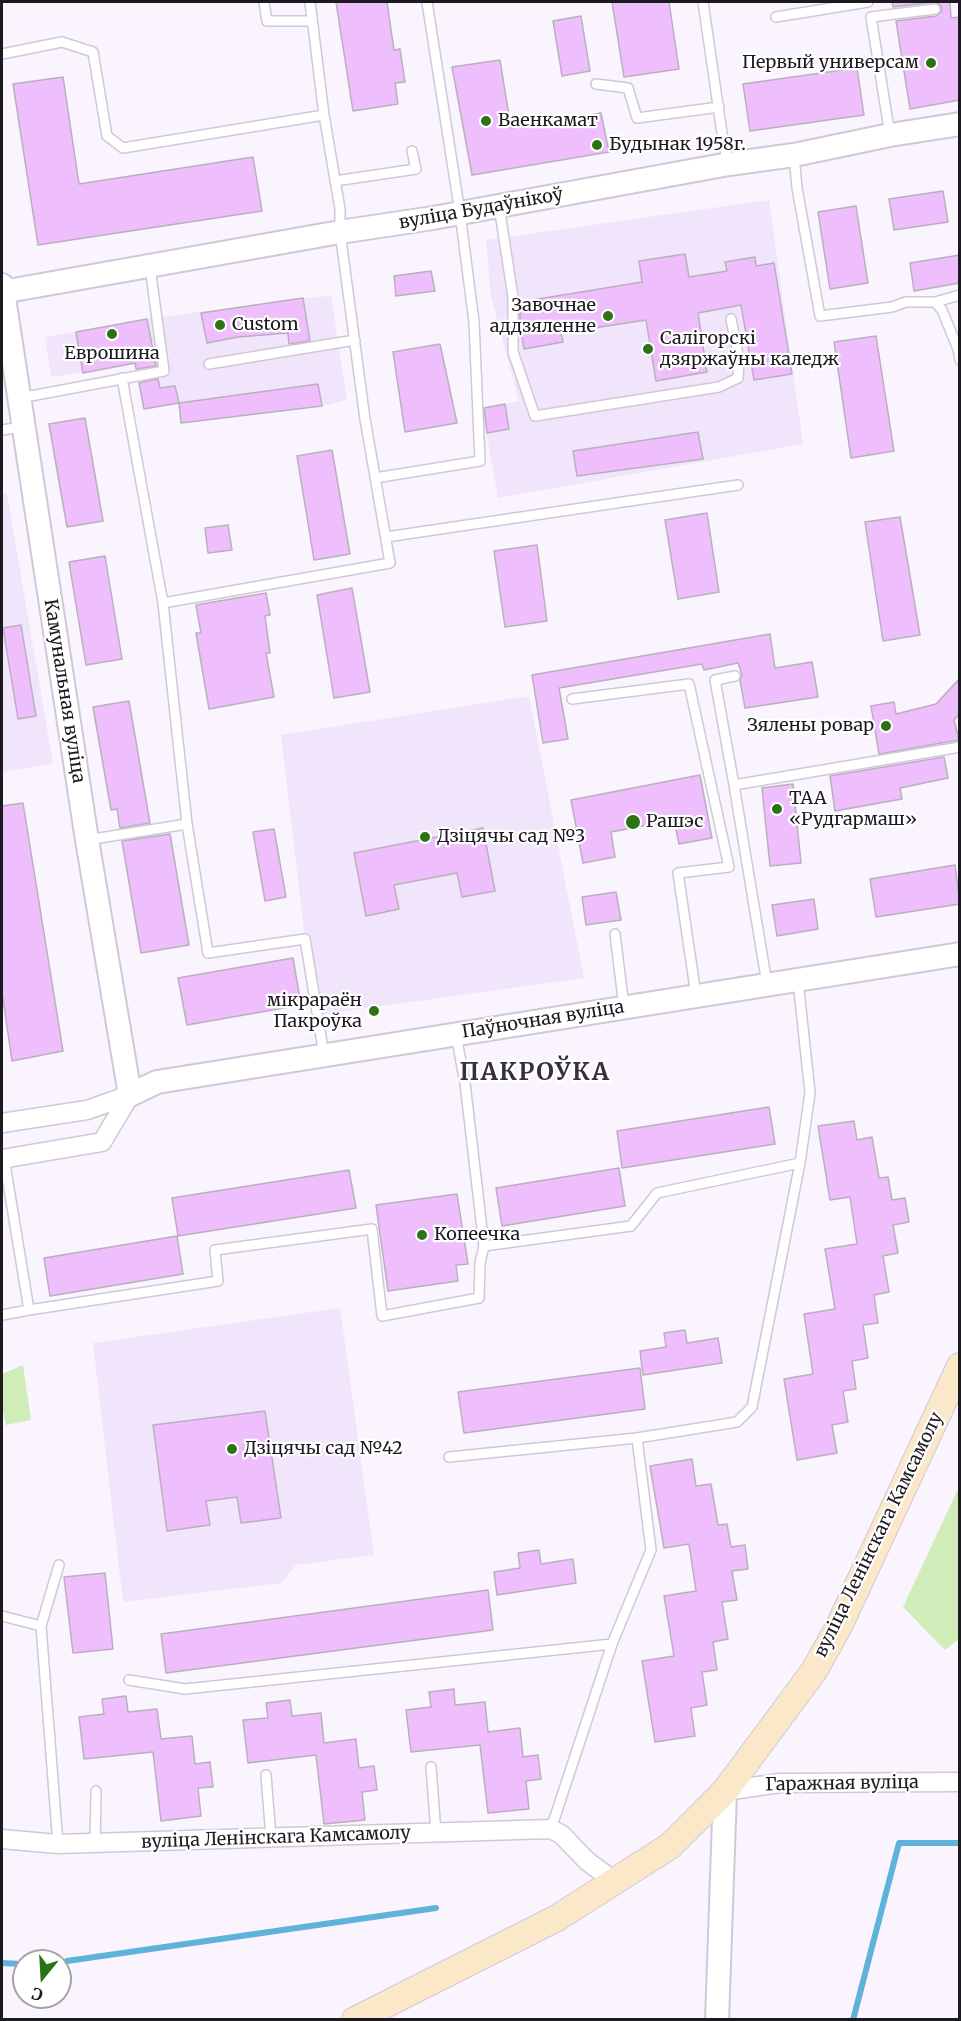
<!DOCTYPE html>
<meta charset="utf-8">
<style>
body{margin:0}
#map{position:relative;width:961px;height:2021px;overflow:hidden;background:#f9f4fd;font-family:Merriweather,serif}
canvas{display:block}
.frame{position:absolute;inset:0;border:3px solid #1d1a1f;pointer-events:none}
.north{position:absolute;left:12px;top:1949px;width:60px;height:60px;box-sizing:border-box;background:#fff;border:2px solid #a5a3a5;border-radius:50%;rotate:198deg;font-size:16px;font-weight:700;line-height:24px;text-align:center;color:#1d1a1f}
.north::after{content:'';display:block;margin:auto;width:21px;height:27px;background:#2c7315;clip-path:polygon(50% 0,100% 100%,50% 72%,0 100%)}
</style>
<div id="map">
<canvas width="961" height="2021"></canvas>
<div class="frame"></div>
<div class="north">С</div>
</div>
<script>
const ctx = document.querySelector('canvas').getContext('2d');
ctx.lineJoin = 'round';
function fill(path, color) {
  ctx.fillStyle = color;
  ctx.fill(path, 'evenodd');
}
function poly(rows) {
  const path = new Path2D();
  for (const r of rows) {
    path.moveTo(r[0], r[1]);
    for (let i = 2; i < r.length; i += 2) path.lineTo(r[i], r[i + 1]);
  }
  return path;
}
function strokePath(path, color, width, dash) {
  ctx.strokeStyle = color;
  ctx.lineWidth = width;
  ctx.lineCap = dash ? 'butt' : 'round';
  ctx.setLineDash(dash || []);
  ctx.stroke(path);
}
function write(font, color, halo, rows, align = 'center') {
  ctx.font = font + ' Merriweather,serif';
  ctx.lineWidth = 4.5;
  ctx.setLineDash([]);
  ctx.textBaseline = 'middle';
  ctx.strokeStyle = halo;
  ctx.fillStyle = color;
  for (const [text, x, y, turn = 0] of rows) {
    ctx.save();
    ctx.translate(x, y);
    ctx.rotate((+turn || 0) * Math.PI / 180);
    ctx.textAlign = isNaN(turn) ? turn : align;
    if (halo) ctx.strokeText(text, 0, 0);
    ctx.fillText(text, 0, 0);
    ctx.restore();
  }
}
const built = poly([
 [769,200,803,444,498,498,482,408,519,401,491,297,486,240],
 [331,296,347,400,322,406,181,423,179,403,144,409,135,364,51,377,45,337,147,319,303,298],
 [7,493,53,764,2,772,2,494],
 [529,696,584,978,317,1015,305,939,281,735],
 [340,1308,374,1555,296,1565,281,1583,123,1602,93,1343]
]);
const green = poly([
 [23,1365,31,1420,6,1425,2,1405,2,1374],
 [959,1487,959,1639,945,1650,903,1607]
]);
const stream = poly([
 [67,1961,436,1908],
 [2,1963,21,1964],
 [853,2020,899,1843,960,1843]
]);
const building = poly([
 [336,2,387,2,394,50,400,49,405,82,395,83,398,104,353,111,336,2],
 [612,2,669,2,679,69,624,77,612,2],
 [892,2,950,2,951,18,960,17,960,100,910,109,896,21,936,16,941,12,942,8,938,3,934,2,893,7,892,2],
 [581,16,590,71,562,76,553,21,581,16],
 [500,60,511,128,601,113,609,152,472,175,452,67,500,60],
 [857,68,864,115,750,131,743,84,857,68],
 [63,77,79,184,253,157,262,211,38,245,13,84,63,77],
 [943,191,948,222,894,230,889,199,943,191],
 [856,206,868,283,830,289,818,212,856,206],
 [685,254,689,277,727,271,725,262,755,257,756,266,774,263,792,374,754,380,741,305,698,313,707,372,656,381,646,320,561,333,563,342,524,349,520,325,520,302,642,282,639,261,685,254],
 [960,255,960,283,914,291,910,263,960,255],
 [431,271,435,291,396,296,394,276,431,271],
 [303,298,310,341,289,344,288,333,238,337,207,343,201,313,303,298],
 [147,319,156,366,136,369,135,363,83,373,76,332,147,319],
 [876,336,894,451,851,458,834,342,876,336],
 [440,344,457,423,405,432,393,352,440,344],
 [158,379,160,388,175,386,179,403,144,409,139,383,158,379],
 [318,384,322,406,181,423,179,403,318,384],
 [505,404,509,429,487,433,484,408,505,404],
 [85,418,103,521,67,527,49,424,85,418],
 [698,432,703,459,577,476,573,451,698,432],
 [332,450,350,554,314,560,297,456,332,450],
 [707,513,719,592,678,599,665,520,707,513],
 [900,517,920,635,883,641,865,522,900,517],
 [228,525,232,550,208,553,205,528,228,525],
 [537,545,547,621,505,627,494,551,537,545],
 [105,556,122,659,86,665,69,562,105,556],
 [352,588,370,692,334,698,317,595,352,588],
 [266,593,270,615,265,616,270,653,266,653,274,697,209,709,196,633,201,633,196,605,266,593],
 [21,625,36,716,18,719,3,628,21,625],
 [770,634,775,668,812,662,818,697,745,708,740,680,742,675,738,663,704,670,702,664,559,688,568,739,543,743,532,675,770,634],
 [960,678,960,713,954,720,959,740,879,754,871,706,894,702,896,714,936,704,960,678],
 [129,701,150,823,120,828,117,809,111,810,93,707,129,701],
 [944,757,948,778,900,788,902,799,835,811,830,776,944,757],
 [700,775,712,838,679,844,674,820,611,832,615,857,583,863,571,800,700,775],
 [793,784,801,863,770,866,762,788,793,784],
 [23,803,63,1051,12,1061,2,992,2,806,23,803],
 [483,828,495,891,462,897,457,873,394,885,399,909,366,916,354,853,483,828],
 [274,829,286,897,265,901,253,832,274,829],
 [170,834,189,945,141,953,122,841,170,834],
 [955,865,960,904,876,917,870,879,955,865],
 [616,892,621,920,586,925,582,897,616,892],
 [814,899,818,929,777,936,772,905,814,899],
 [293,958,301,1005,187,1025,178,978,293,958],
 [769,1107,775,1144,622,1168,617,1131,769,1107],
 [854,1121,857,1140,872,1137,879,1178,888,1177,892,1200,905,1198,909,1222,893,1225,898,1253,883,1256,889,1292,874,1295,878,1323,863,1325,868,1358,852,1361,856,1389,843,1391,848,1422,832,1425,837,1453,797,1460,784,1379,813,1374,804,1314,835,1309,825,1249,857,1244,850,1197,830,1200,818,1126,854,1121],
 [619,1168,625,1206,502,1226,496,1188,619,1168],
 [349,1170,356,1208,178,1236,172,1198,349,1170],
 [457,1194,468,1264,456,1265,458,1281,388,1291,376,1205,457,1194],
 [177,1236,183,1274,50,1296,44,1258,177,1236],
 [685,1330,687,1343,718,1338,722,1363,643,1375,640,1351,666,1347,664,1333,685,1330],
 [640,1368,645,1409,464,1433,458,1392,640,1368],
 [265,1411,281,1518,241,1523,237,1497,206,1501,210,1525,167,1531,153,1425,265,1411],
 [692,1459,696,1486,711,1484,718,1525,727,1524,731,1547,745,1545,748,1569,732,1571,737,1600,722,1602,728,1639,713,1642,717,1670,702,1672,707,1705,691,1708,695,1736,655,1742,642,1661,674,1656,664,1596,696,1591,689,1544,664,1548,650,1466,692,1459],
 [539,1550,541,1564,573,1559,576,1583,497,1595,494,1572,520,1568,518,1553,539,1550],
 [105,1573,113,1649,73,1653,64,1577,105,1573],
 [488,1590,493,1630,166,1673,161,1634,488,1590],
 [454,1689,455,1705,485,1702,488,1732,520,1728,523,1757,538,1755,541,1779,526,1781,529,1809,488,1813,480,1745,411,1752,406,1710,431,1707,429,1692,454,1689],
 [126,1696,128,1712,157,1709,161,1739,192,1736,195,1764,210,1762,213,1787,198,1788,201,1816,161,1821,153,1752,84,1759,79,1717,104,1714,102,1699,126,1696],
 [290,1700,292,1716,321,1713,324,1743,356,1739,359,1768,374,1766,377,1790,362,1792,365,1820,324,1824,316,1755,248,1763,243,1720,268,1718,266,1703,290,1700]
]);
const service = poly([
 [264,2,267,21,312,21],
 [310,2,324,115],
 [703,2,724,147,729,164],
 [776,17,868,2],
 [2,54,62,42,93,52,107,136,123,148,324,115,340,209,340,232,365,419,390,563,163,603,122,378],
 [596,84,628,88,637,118,719,107],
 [890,135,871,17,935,9],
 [794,155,797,188,820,316,892,307,906,302,935,302,942,310,958,349,960,360],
 [335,181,416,169,412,151],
 [499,206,513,297,513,352,535,416,719,387,738,378,739,360,731,319],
 [935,302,960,295],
 [209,364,355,340],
 [20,398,164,371,150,267],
 [2,430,22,427],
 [375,478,480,461,474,322,460,213,427,2],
 [386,537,738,485],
 [735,676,715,680,734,785,960,747],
 [572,699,689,684,729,867,678,873,696,995],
 [734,785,767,984],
 [187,824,208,953,305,939,324,1055],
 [87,840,187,824,163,603],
 [615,934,624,1007],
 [4,1158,29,1310,218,1281,215,1250,372,1229,382,1316,479,1298,480,1263,484,1246,465,1083,456,1035],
 [484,1246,631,1226,657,1193,800,1163],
 [2,1315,29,1310],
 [449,1457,637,1438,737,1422,752,1407,800,1163,810,1093,798,981],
 [2,1616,41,1626],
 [129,1680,185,1689,612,1644],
 [431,1767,436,1833],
 [266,1775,271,1838],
 [551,1829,612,1644,651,1550,637,1438],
 [58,1844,41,1626,59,1565],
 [95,1844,96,1791]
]);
const minor = poly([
 [2,1123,87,1110,130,1095],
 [2,1159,102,1142,130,1095],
 [725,1791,780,1783,960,1782],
 [2,1839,58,1844,551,1829,562,1835,587,1861,615,1882]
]);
const tertiary = poly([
 [2,285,87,840,130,1095,157,1082,960,954],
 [2,292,340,232,433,218,729,164,794,155,890,135,960,124],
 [717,2020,725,1791]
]);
const secondary = poly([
 [355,2020,557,1918,670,1846,725,1791,814,1671,838,1628,960,1366]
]);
const markers = [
 [931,63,6,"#2c7315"],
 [486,121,6,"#2c7315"],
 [597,145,6,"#2c7315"],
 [608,316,6,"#2c7315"],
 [220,325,6,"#2c7315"],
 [112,334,6,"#2c7315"],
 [648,349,6,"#2c7315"],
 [886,726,6,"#2c7315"],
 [777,809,6,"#2c7315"],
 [633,822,8,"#2c7315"],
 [425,837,6,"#2c7315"],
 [374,1011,6,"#2c7315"],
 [422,1235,6,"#2c7315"],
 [232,1449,6,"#2c7315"]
];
const poiNames = [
 ["Первый универсам",919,63,"right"],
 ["Ваенкамат",498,121],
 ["Будынак 1958г.",609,145],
 ["Завочнае",596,306,"right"],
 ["аддзяленне",596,327,"right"],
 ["Custom",232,325],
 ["Салігорскі",660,339],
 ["дзяржаўны каледж",660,360],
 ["Еврошина",112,354,"center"],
 ["Зялены ровар",874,726,"right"],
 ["ТАА",789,799],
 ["«Рудгармаш»",789,820],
 ["Рашэс",646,822],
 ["Дзіцячы сад №3",437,837],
 ["мікрараён",362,1001,"right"],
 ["Пакроўка",362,1022,"right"],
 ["Копеечка",434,1235],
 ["Дзіцячы сад №42",244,1449]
];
const streetNames = [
 ["вуліца Будаўнікоў",481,209,-10],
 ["Камунальная вуліца",64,691,81],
 ["Паўночная вуліца",543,1020,-9],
 ["вуліца Ленінскага Камсамолу",879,1535,-64],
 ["Гаражная вуліца",842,1784,-1],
 ["вуліца Ленінскага Камсамолу",276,1838,-2]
];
const districtNames = [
 ["ПАКРОЎКА",535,1073]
];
fill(built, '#f1e5fb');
fill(green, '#d0edb9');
strokePath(stream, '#5fb2d9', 6);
fill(building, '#efbefc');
strokePath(building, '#baafbc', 1.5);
strokePath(service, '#d0c8d7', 12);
strokePath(minor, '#d0c8d7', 21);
strokePath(tertiary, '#d0c8d7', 26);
strokePath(secondary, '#d0c8d7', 28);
strokePath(service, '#fff', 9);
strokePath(minor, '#fff', 18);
strokePath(tertiary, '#fff', 22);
strokePath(secondary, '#fbe8c9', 26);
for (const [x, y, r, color] of markers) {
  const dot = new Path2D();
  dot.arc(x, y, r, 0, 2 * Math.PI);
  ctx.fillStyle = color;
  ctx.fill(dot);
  strokePath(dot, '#fff', 2);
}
write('18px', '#1d1a1f', '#fff', poiNames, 'left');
write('18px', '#1d1a1f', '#fff', streetNames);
ctx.letterSpacing = '1.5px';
write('bold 24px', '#36303c', '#fff', districtNames);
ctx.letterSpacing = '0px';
</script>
